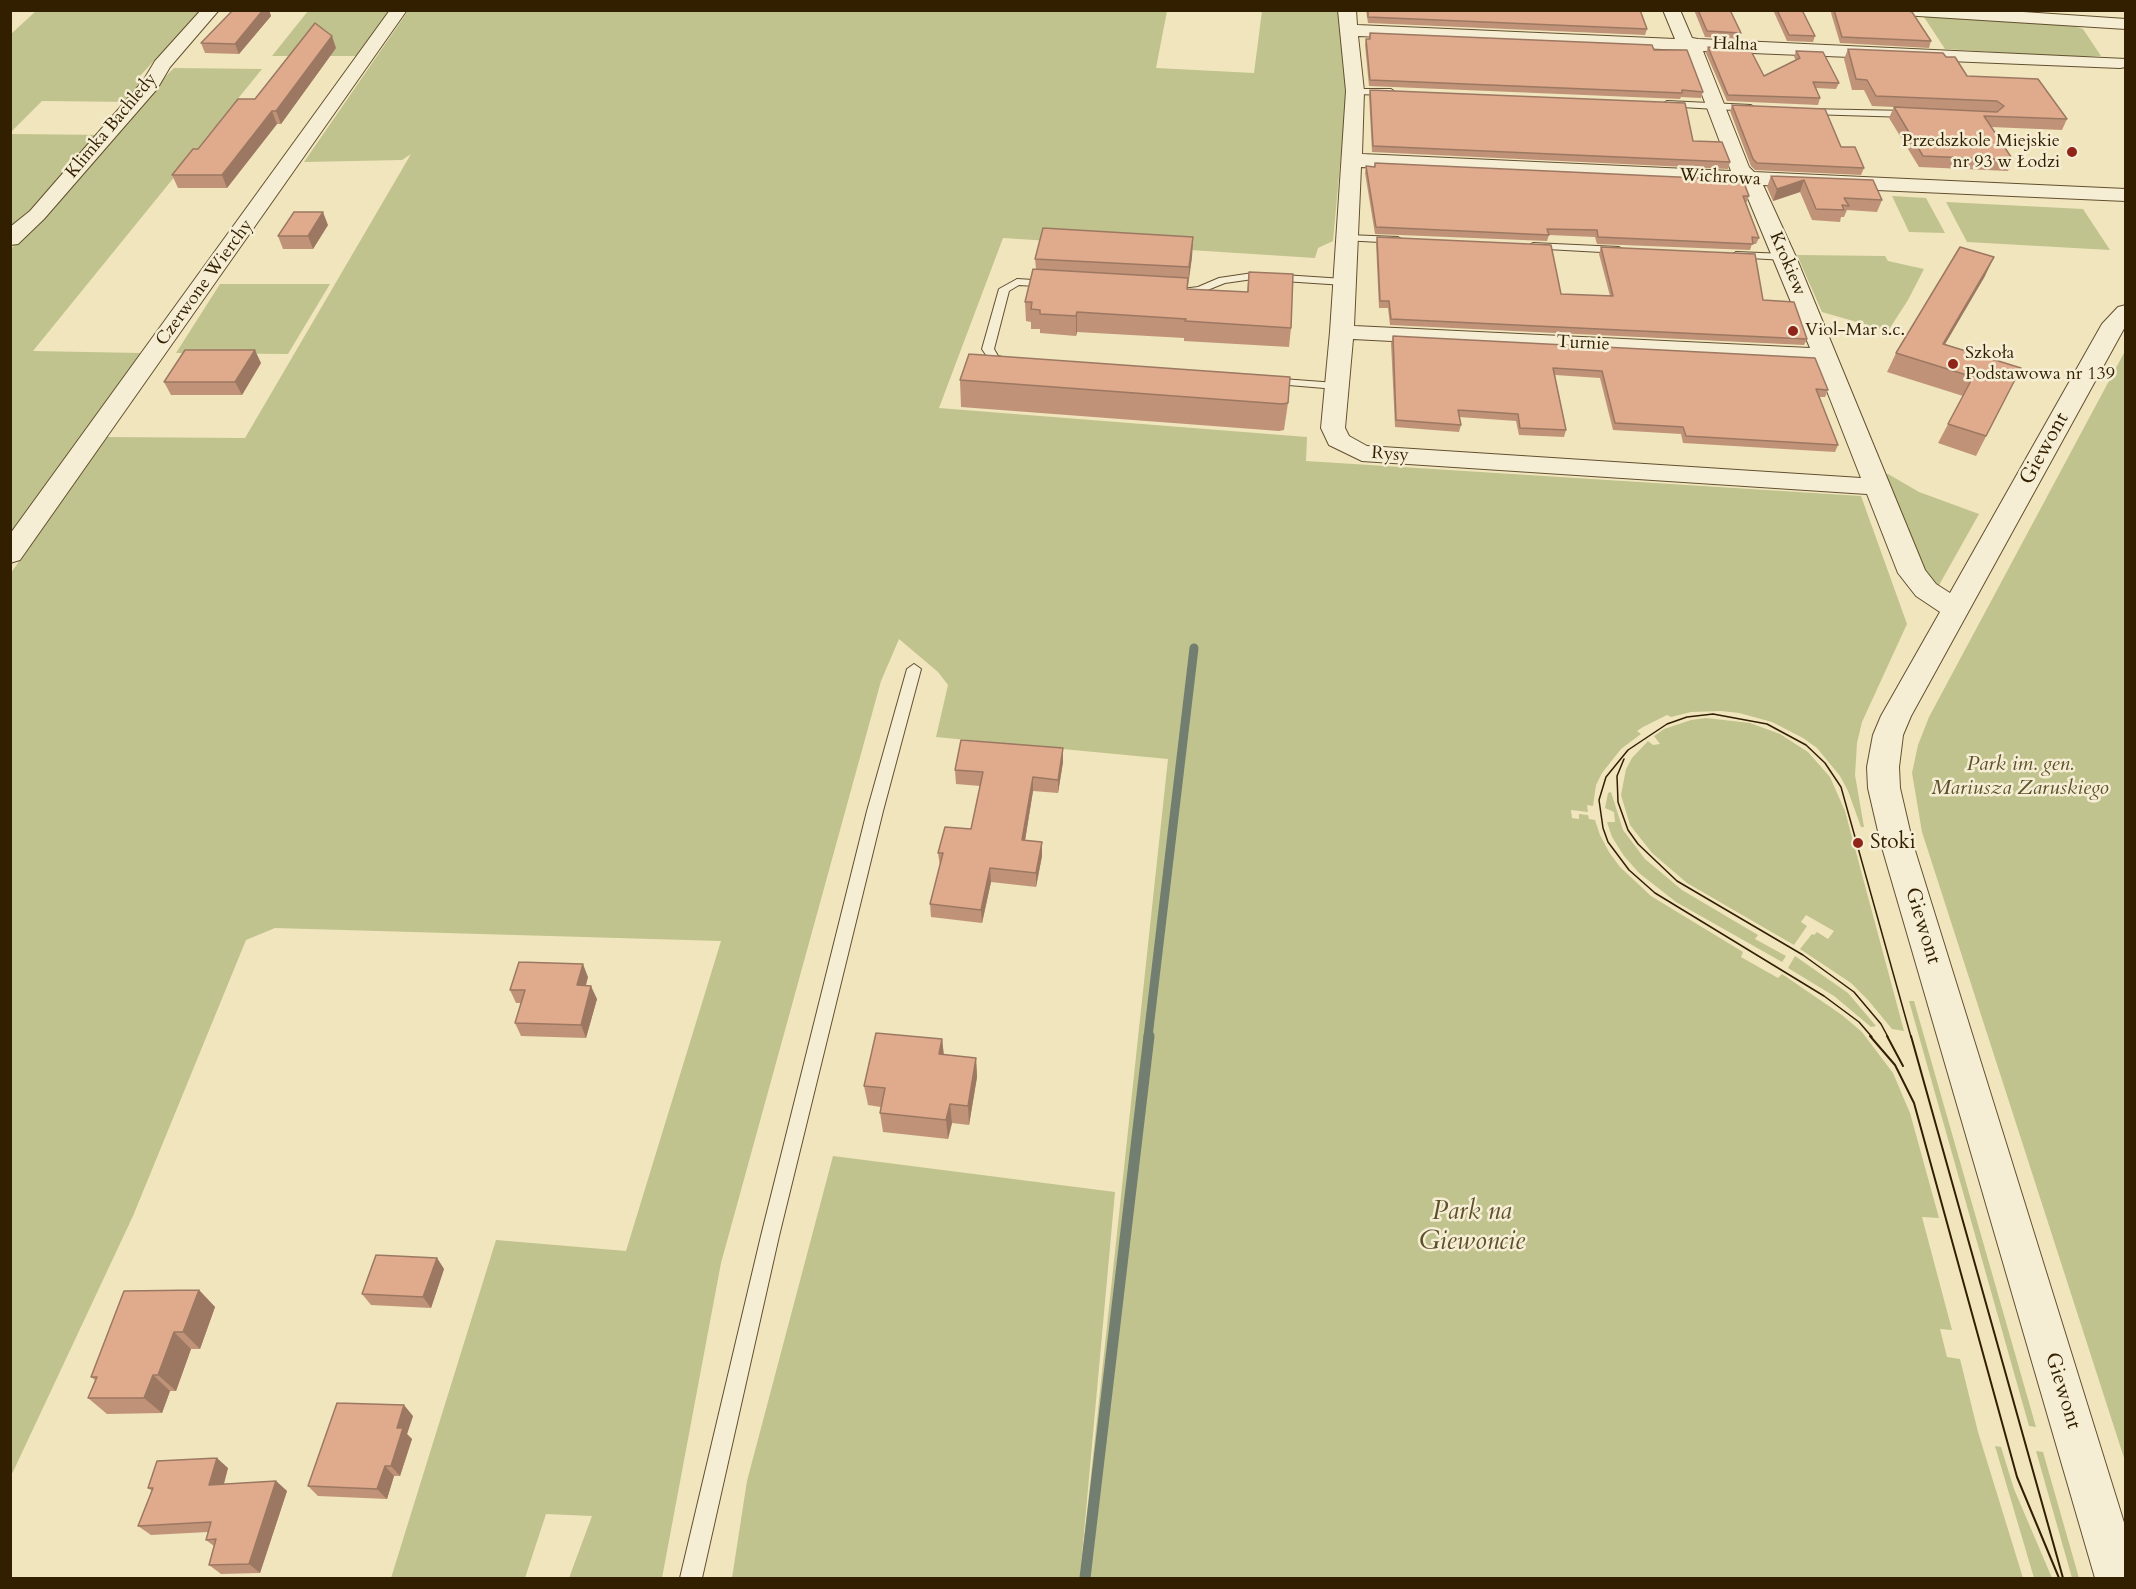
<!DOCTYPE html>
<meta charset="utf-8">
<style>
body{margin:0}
#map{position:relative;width:2136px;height:1589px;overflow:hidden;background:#f1e5bd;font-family:Cardo,serif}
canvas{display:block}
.frame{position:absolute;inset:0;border:12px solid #321f00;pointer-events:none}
</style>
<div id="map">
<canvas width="2136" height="1589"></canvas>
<div class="frame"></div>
</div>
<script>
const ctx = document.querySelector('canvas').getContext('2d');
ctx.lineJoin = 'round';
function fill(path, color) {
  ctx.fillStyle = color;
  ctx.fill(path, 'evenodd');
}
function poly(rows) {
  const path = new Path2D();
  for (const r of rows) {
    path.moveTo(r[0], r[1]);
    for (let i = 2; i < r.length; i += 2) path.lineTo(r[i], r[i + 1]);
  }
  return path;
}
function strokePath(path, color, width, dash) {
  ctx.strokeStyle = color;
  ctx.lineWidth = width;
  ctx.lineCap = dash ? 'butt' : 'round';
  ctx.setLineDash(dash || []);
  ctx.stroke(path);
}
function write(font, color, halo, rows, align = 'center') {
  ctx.font = font + ' Cardo,serif';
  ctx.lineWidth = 5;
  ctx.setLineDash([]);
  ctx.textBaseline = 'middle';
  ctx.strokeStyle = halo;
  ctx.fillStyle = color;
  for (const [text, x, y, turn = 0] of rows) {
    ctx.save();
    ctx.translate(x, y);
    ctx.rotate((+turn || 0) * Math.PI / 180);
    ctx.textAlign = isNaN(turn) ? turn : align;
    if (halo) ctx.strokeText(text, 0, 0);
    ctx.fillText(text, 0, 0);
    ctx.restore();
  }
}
const green = poly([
 [36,11,200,11,139,77,141,85,135,102,42,101,11,132,11,34],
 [308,11,390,11,358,56,272,56],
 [408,11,1167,11,1156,68,1254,73,1262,11,1340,11,1347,88,1333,241,1318,248,1315,258,1003,238,939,408,1307,437,1306,461,1861,496,1907,624,1862,722,1857,743,1855,775,1864,827,1861,827,1848,791,1840,776,1817,748,1803,738,1772,722,1739,713,1721,711,1691,712,1671,717,1667,715,1643,727,1637,731,1641,734,1621,749,1602,773,1596,785,1593,806,1587,805,1588,812,1571,810,1572,818,1579,819,1579,814,1588,815,1589,819,1595,820,1600,835,1609,852,1620,867,1651,896,1743,952,1741,957,1778,978,1782,974,1842,1015,1862,1032,1893,1073,1910,1113,1939,1218,1922,1217,1952,1330,1940,1329,1947,1357,1960,1359,1978,1432,2023,1578,732,1578,747,1481,833,1156,1115,1192,1080,1577,1168,759,936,737,948,685,938,672,899,639,881,681,721,1263,662,1578,569,1578,592,1516,546,1514,525,1578,391,1578,496,1240,626,1251,721,941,275,928,246,940,133,1216,11,1476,11,573,105,437,245,438,411,154,402,160,304,162],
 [1922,14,2074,26,2083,29,2101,56,2075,57,1945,49],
 [174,68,262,69,33,351,141,353,11,535,11,249,154,88],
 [11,134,107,135,11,239],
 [1892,196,1926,198,1945,233,1909,232],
 [1946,202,2083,209,2110,250,1967,242],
 [1797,255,1885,256,1888,261,1924,269,1908,300,1888,331,1822,312],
 [220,284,330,284,288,354,176,353],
 [2125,351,2125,1461,1922,832,1912,773,1918,745,1929,717],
 [1883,474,1888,474,1919,492,1979,514,1938,587,1926,580],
 [1706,718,1750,723,1780,734,1808,752,1830,777,1845,811,1904,1031,1892,1029,1868,1000,1851,983,1800,949,1812,934,1814,935,1817,932,1828,939,1834,931,1806,915,1801,922,1807,926,1794,945,1687,883,1652,853,1630,825,1621,795,1626,769,1632,758,1648,741,1653,745,1660,744,1654,736,1664,729,1691,720],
 [1611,792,1623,830,1645,859,1682,890,1758,935,1755,939,1786,956,1782,962,1676,902,1639,873,1624,856,1612,837,1607,822,1615,822,1614,812,1605,808,1608,793],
 [1795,956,1848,993,1876,1026,1871,1027,1834,996,1788,968],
 [1909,1001,1914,1001,2036,1427,2029,1426],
 [1995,1446,2001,1447,2014,1489,2052,1578,2034,1578],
 [2036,1451,2043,1452,2079,1578,2072,1578]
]);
const streamFar1 = poly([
 [1148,1037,1194,648]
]);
const stream = poly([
 [1085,1578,1149,1036]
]);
const lane = poly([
 [1352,89,1391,89,1395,92,1391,95,1355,94,1352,93,1352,89],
 [1667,101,1751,105,1756,108,1751,111,1664,106,1662,104,1667,101],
 [1805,109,1909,111,1914,114,1909,117,1808,114,1805,113,1805,109],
 [1347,235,1398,237,1403,240,1398,243,1343,240,1343,236,1347,235],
 [1533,243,1619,247,1624,250,1619,253,1529,248,1528,246,1533,243],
 [1736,252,1785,254,1790,257,1785,260,1732,257,1731,255,1736,252],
 [1253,273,1344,279,1349,282,1344,285,1253,279,1225,283,1200,293,1182,295,1177,292,1182,289,1198,287,1219,278,1253,273],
 [1017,279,1050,281,1055,284,1050,287,1019,285,1009,291,994,349,998,356,1013,360,1013,364,1009,365,990,361,982,349,999,289,1017,279],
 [1269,378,1336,383,1342,386,1336,389,1265,383,1263,381,1269,378],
 [914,664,921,669,883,811,779,1236,702,1578,680,1578,761,1236,867,811,907,669,914,664]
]);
const street = poly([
 [201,10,219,10,170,67,157,89,44,219,18,244,10,245,10,227,30,211,143,81,155,61,201,10],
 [390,10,407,10,20,560,10,563,10,534,390,10],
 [1338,10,1356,10,1357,25,1675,39,1663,10,1680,10,1692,38,1698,39,2126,59,2126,67,2120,68,1703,51,1749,167,1754,172,2126,189,2126,201,1763,185,1796,257,1925,570,1936,584,1950,593,2102,324,2118,307,2126,305,2126,325,1911,716,1903,735,1899,767,1900,788,1913,844,2126,1529,2126,1578,2095,1578,1881,844,1868,788,1867,767,1873,735,1881,716,1940,612,1916,596,1898,573,1867,494,1362,461,1329,445,1321,428,1330,332,1346,91,1338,10],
 [1358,36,1685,50,1731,171,1362,154,1364,91,1358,36],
 [1361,167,1742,184,1810,348,1354,326,1361,167],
 [1353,339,1816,363,1861,478,1367,446,1349,436,1345,428,1353,339],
 [1894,10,1994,10,2126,19,2126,29,1902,15,1894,10]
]);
const tramFar1 = poly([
 [1624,759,1617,776,1618,802,1628,830,1638,844,1677,881,1803,955,1854,992,1881,1024,1888,1037],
 [1872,1037,1859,1022,1824,996,1655,893,1629,870,1608,842,1603,828,1599,800,1606,777,1628,750,1667,724,1687,717,1713,714,1767,724,1806,745,1825,763,1841,787,1911,1037]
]);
const tram = poly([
 [1870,1036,1895,1065,1914,1103,2017,1477,2059,1578],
 [1887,1036,1903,1066],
 [1911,1036,2063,1578]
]);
const wall = poly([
 [233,10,269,10,271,16,239,54,205,53,201,43],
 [1366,10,1640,10,1647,29,1645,35,1368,23],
 [1694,10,1730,10,1741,33,1740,39,1705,37],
 [1773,10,1802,10,1815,36,1813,42,1787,41],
 [1832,10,1905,10,1931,41,1929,48,1840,43,1831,13],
 [1370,33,1654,50,1703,92,1701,98,1681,97,1680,99,1369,86,1365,45,1366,39,1369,39],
 [1708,47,1764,76,1796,60,1794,57,1796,51,1839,83,1836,89,1816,88,1820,98,1818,105,1727,101,1706,53],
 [336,48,281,124,277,124,227,188,178,188,172,175,198,149,255,99],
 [1848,49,1946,57,1967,76,2067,119,2062,130,1991,127,2013,160,2008,171,1919,167,1889,118,1894,107,1872,106,1864,90,1852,90,1844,59],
 [1370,90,1693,141,1730,162,1728,169,1372,152,1369,96],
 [1732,105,1864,168,1861,175,1755,170,1751,166,1730,111],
 [1375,163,1749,196,1747,202,1746,202,1759,238,1756,244,1752,244,1750,250,1597,244,1595,237,1549,235,1547,241,1375,234,1365,173,1366,166,1374,167],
 [1771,176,1873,180,1882,200,1877,212,1847,210,1844,217,1841,217,1840,222,1812,220,1800,192,1773,201,1767,187],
 [328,225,313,249,283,249,278,236],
 [1193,237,1192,257,1187,289,1247,292,1249,272,1291,328,1289,347,1184,341,1184,338,1077,332,1076,336,1040,333,1040,329,1031,329,1031,322,1026,321,1025,302,1036,269,1035,259],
 [1377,237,1561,294,1610,296,1599,254,1601,247,1763,300,1807,339,1804,345,1390,325,1388,308,1379,308,1376,244],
 [1985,276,1945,344,2021,368,1976,456,1938,443,1963,396,1887,372,1896,353],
 [1393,336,1828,390,1825,397,1819,397,1838,445,1835,452,1683,443,1681,434,1613,430,1600,378,1555,375,1566,430,1564,437,1519,435,1516,421,1459,417,1461,425,1459,432,1395,427,1391,343],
 [261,363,242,395,171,395,164,382],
 [960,380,1288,403,1284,430,1279,431,961,407],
 [1063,762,1058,793,1033,791,1025,840,1042,856,1036,887,991,882,982,923,931,917,930,904,940,866,938,853,971,829,980,786,956,784,955,770],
 [588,977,586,985,597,999,586,1038,521,1036,515,1023,521,1003,516,1003,510,990],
 [942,1039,944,1055,976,1058,977,1077,969,1125,952,1123,948,1139,883,1132,880,1113,881,1107,868,1105,864,1086],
 [437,1258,444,1269,431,1308,371,1305,362,1294],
 [199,1290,215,1307,200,1349,191,1349,176,1391,170,1391,162,1413,107,1414,88,1398,95,1380,91,1377],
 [413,1416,407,1434,412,1439,400,1476,394,1476,387,1499,318,1496,308,1486],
 [228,1468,224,1484,276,1481,287,1491,260,1573,221,1574,209,1565,214,1546,206,1540,208,1532,151,1535,138,1526,152,1491,148,1488]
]);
const shadedWall = poly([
 [263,10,269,10,271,16,239,54,235,44],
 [332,36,336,48,281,124,276,111],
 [272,111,277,124,227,188,222,175],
 [1804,180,1800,192,1773,201,1777,189],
 [323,212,328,225,313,249,308,236],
 [1193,237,1192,257,1188,287,1189,267],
 [1994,257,1985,276,1934,363,1943,344],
 [1077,312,1077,332,1076,336,1076,316],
 [255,350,261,363,242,395,235,382],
 [1063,748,1063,762,1058,793,1058,780],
 [1033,777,1033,791,1023,853,1022,840],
 [1042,842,1042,856,1036,887,1036,873],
 [990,868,991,882,982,923,981,910],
 [583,964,588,977,582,998,577,985],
 [591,986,597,999,586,1038,581,1025],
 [942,1039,944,1058,939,1054],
 [976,1058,977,1077,969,1125,968,1106],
 [950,1104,952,1123,948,1139,946,1120],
 [437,1258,444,1269,431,1308,423,1297],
 [199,1290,215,1307,200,1349,183,1332],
 [174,1332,191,1349,176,1391,158,1375],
 [153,1375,170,1391,162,1413,144,1398],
 [404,1405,413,1416,407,1434,412,1439,400,1476,391,1466,397,1428],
 [217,1458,228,1468,221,1494,209,1485],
 [385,1466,394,1476,387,1499,377,1489],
 [276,1481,287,1491,260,1573,249,1564]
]);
const building = poly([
 [233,10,263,10,235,44,201,43,233,10],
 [1368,10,1640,10,1647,29,1368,17,1368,10],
 [1698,10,1730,10,1741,33,1707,31,1698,10],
 [1777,10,1802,10,1815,36,1789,35,1777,10],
 [1834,10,1905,10,1912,12,1931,41,1842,37,1834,10],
 [315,23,332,36,276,111,272,111,222,175,172,175,193,149,198,149,238,99,255,99,315,23],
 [1370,33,1652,45,1654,50,1687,50,1703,92,1682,90,1682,93,1370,80,1366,39,1370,39,1370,33],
 [1708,47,1750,49,1764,76,1800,58,1796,51,1823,52,1839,83,1813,82,1820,98,1728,95,1708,47],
 [1848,49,1943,53,1946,57,1955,57,1967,76,2038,79,2067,119,1984,116,2013,160,1923,156,1894,107,1997,112,2004,106,1997,101,1876,96,1867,80,1856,79,1848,49],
 [1370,90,1685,103,1693,141,1722,142,1730,162,1373,146,1370,90],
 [1732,105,1825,109,1841,147,1855,147,1864,168,1757,163,1753,159,1732,105],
 [1375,163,1743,180,1749,196,1743,196,1759,238,1752,237,1753,244,1598,237,1597,230,1547,229,1549,235,1376,227,1366,166,1375,167,1375,163],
 [1771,176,1873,180,1882,200,1844,198,1849,206,1842,205,1844,210,1816,209,1804,180,1777,189,1771,176],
 [294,212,323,212,308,236,278,236,294,212],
 [1043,228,1193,237,1189,267,1035,259,1043,228],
 [1377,237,1551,245,1561,294,1613,296,1601,247,1755,254,1763,300,1794,302,1807,339,1391,319,1389,301,1380,301,1377,237],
 [1960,247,1994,257,1943,344,2021,368,1986,436,1948,424,1973,377,1896,353,1960,247],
 [1033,269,1188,278,1187,289,1248,292,1249,272,1293,274,1291,328,1185,321,1186,319,1077,312,1076,316,1040,314,1040,310,1031,309,1032,302,1025,302,1033,269],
 [1393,336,1815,358,1828,390,1816,389,1838,445,1686,436,1683,427,1615,423,1602,371,1553,368,1566,430,1520,428,1518,414,1458,410,1461,425,1396,420,1393,336],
 [185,350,255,350,235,382,164,382,185,350],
 [969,354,1290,377,1288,403,1282,404,960,380,969,354],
 [961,740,1063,748,1058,780,1033,777,1022,840,1042,842,1036,873,990,868,981,910,930,904,943,853,938,853,945,827,971,829,983,772,955,770,961,740],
 [519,962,583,964,577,985,591,986,581,1025,515,1023,525,990,510,990,519,962],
 [876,1033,942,1039,939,1054,976,1058,968,1106,950,1104,946,1120,880,1113,885,1088,864,1086,876,1033],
 [376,1255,437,1258,423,1297,362,1294,376,1255],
 [199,1290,183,1332,174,1332,158,1375,153,1375,144,1398,88,1398,97,1377,91,1377,124,1291,199,1290],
 [337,1403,404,1405,397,1428,403,1428,391,1466,385,1466,377,1489,308,1486,337,1403],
 [217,1458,209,1485,276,1481,249,1564,209,1565,216,1539,206,1540,211,1522,138,1526,153,1488,148,1488,157,1461,217,1458]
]);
const markers = [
 [2072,152,6,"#8f2418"],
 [1793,331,6,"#8f2418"],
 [1953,364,6,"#8f2418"],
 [1858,843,6,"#8f2418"]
];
const farStreetnames = [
 ["Halna",1735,45,2],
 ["Klimka Bachledy",112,126,-50],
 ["Wichrowa",1720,178,3],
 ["Krokiew",1787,264,67],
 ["Czerwone Wierchy",205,283,-54],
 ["Turnie",1583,344,3],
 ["Rysy",1390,455,4]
];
const farPoinames = [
 ["Przedszkole Miejskie",2060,142,"right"],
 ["nr 93 w Łodzi",2060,163,"right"],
 ["Viol-Mar s.c.",1805,331],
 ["Szkoła",1965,354],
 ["Podstawowa nr 139",1965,375]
];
const streetNames = [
 ["Giewont",2045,449,-61],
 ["Giewont",1922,926,73],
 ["Giewont",2062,1391,73]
];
const parkNames = [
 ["Park im. gen.",2020,765],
 ["Mariusza Zaruskiego",2020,789]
];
const poiNames = [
 ["Stoki",1870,843]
];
const nearParknames = [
 ["Park na",1472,1213],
 ["Giewoncie",1472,1243]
];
fill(green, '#c0c38d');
strokePath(streamFar1, '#727e6f', 9);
strokePath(stream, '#727e6f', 11);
strokePath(lane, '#62502f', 2);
strokePath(street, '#62502f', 2);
fill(lane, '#f6eed4');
fill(street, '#f6eed4');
strokePath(tramFar1, '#321f00', 1.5);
strokePath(tram, '#321f00', 2);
fill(wall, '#c09378');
fill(shadedWall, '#9c7862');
fill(building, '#dfab8c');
strokePath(building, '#9c7862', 1.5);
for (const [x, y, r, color] of markers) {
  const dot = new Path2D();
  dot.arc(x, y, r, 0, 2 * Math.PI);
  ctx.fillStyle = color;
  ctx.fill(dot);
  strokePath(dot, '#f6eed4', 2);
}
write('18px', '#321f00', '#f6eed4', farStreetnames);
write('18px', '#321f00', '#f6eed4', farPoinames, 'left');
write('21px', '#321f00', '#f6eed4', streetNames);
write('italic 21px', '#5d502a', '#f6eed4', parkNames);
write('21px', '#321f00', '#f6eed4', poiNames, 'left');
write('italic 26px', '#5d502a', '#f6eed4', nearParknames);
</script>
